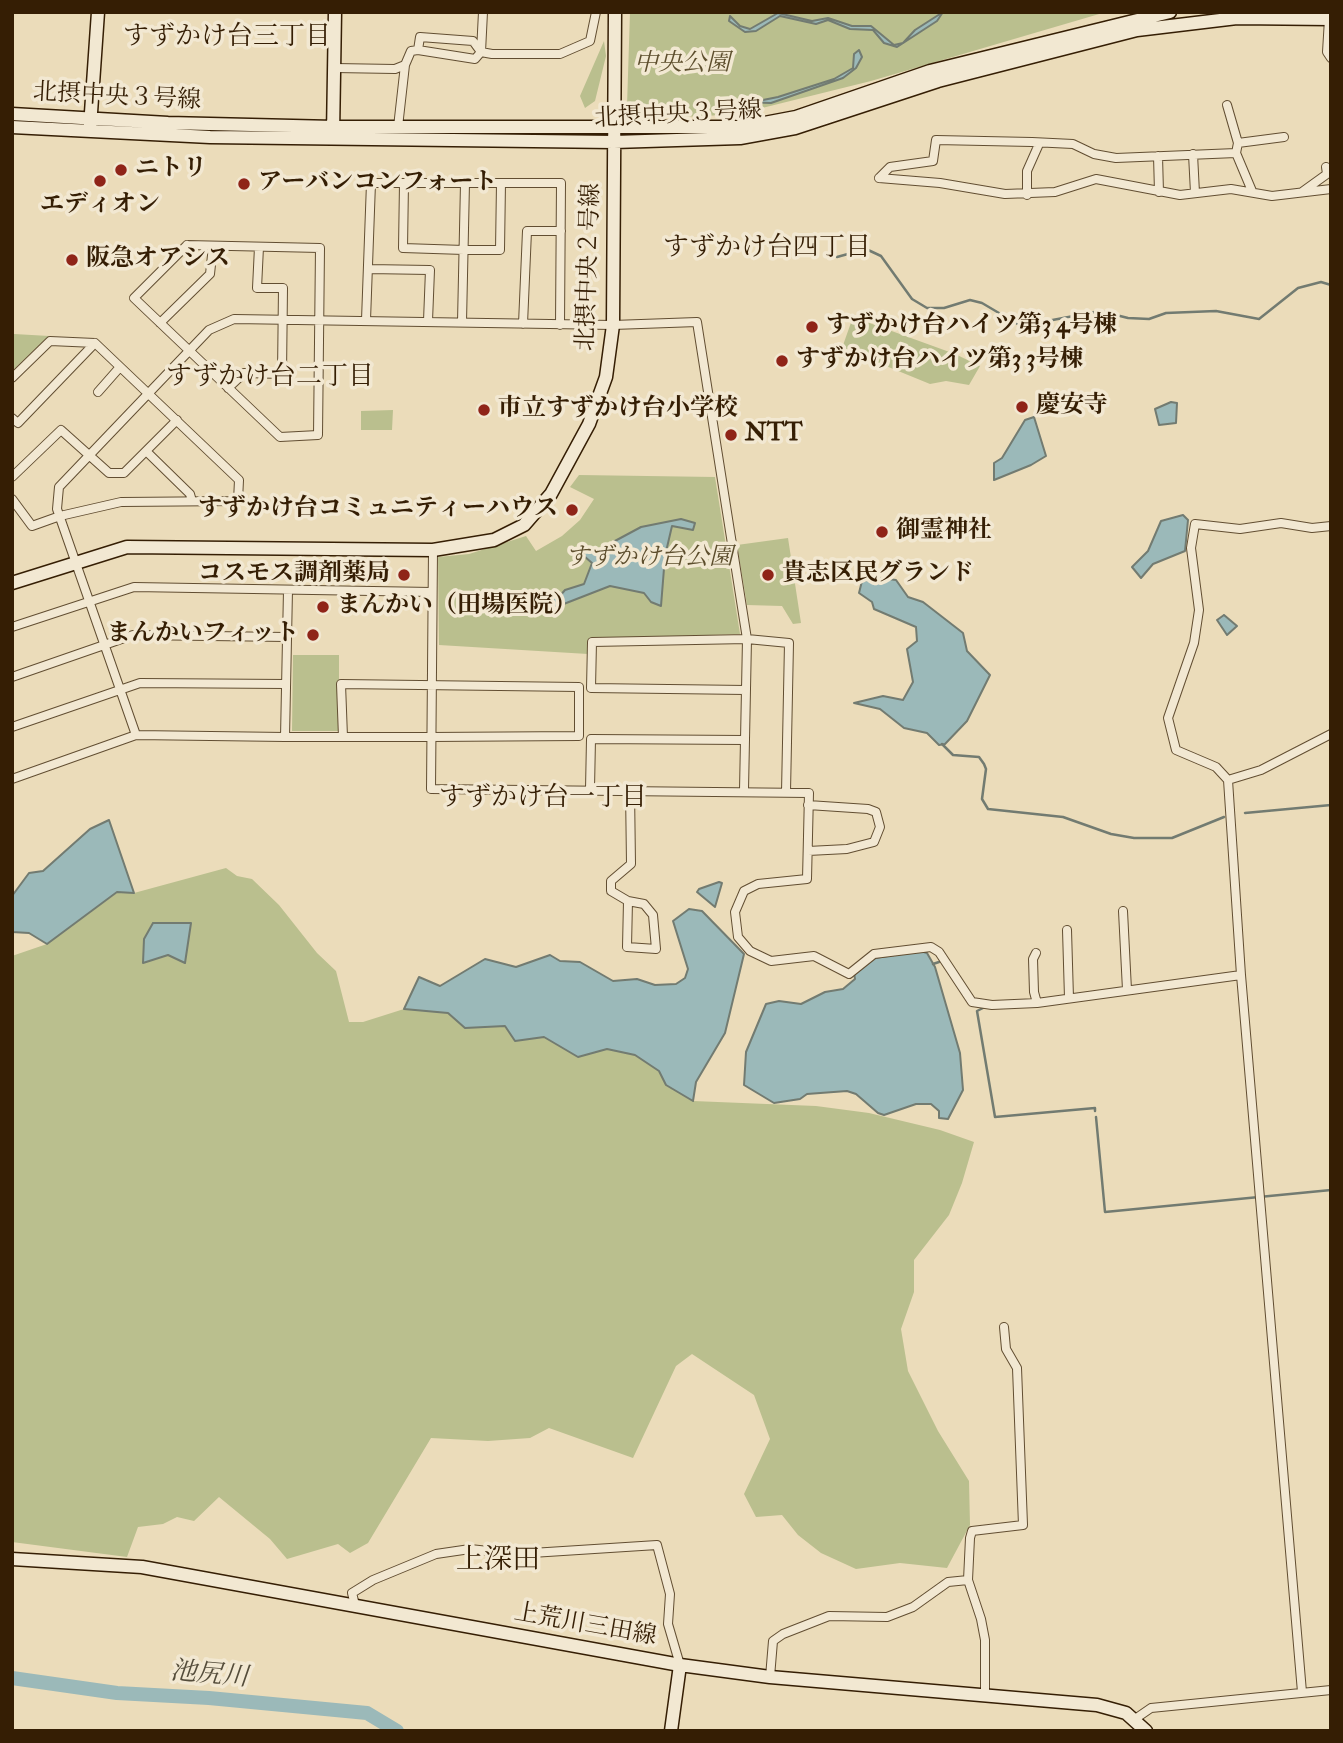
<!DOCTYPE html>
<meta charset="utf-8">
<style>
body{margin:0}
#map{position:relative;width:1343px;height:1743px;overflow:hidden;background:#ebdcba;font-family:"IM FELL Double Pica",serif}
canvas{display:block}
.frame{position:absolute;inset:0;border:14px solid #351e04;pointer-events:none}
</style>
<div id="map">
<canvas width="1343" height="1743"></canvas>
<div class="frame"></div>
</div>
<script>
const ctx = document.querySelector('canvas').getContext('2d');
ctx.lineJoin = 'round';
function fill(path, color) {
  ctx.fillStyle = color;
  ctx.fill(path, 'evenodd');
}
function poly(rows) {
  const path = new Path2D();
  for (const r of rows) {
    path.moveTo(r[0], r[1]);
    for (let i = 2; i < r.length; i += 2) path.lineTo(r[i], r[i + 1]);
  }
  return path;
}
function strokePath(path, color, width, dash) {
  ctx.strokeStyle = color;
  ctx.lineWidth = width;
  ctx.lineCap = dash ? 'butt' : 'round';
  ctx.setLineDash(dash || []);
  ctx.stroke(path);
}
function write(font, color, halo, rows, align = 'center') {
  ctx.font = font + ' "IM FELL Double Pica","Noto Serif JP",serif';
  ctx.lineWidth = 7;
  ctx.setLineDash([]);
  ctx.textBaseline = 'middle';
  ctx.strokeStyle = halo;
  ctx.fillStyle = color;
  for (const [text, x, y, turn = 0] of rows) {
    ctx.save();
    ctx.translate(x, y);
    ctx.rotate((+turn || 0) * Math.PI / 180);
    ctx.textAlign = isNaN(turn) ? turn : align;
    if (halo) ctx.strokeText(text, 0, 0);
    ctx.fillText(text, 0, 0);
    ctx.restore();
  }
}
const green = poly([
 [630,12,1106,12,871,81,754,110,724,115,639,119,627,106],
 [604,41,606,56,595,101,585,108,580,96],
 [853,317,955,354,980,366,969,385,946,381,930,384,842,348],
 [14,334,49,336,12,371,12,337],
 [393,410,392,430,361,430,361,411],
 [579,475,715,477,740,634,589,639,588,654,439,645,438,557,469,554,526,536,536,551,562,536,580,520,594,499,570,487],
 [788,538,801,623,793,624,782,606,747,605,737,545],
 [293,655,339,655,339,731,292,731],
 [226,868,237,876,252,879,279,905,317,953,336,971,349,1022,363,1022,404,1009,448,1013,465,1028,505,1026,515,1041,544,1037,578,1057,607,1049,635,1055,659,1071,693,1101,816,1106,869,1113,940,1130,974,1142,962,1183,949,1215,914,1260,914,1292,901,1329,908,1371,938,1431,969,1481,970,1525,947,1568,900,1563,856,1569,821,1553,798,1535,782,1515,756,1517,744,1494,770,1439,754,1395,692,1354,676,1366,633,1458,549,1428,530,1438,488,1441,431,1438,368,1543,350,1553,338,1544,287,1559,270,1539,219,1497,194,1521,177,1517,163,1524,138,1527,127,1557,12,1542,12,956,47,944,118,892,134,893]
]);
const water = poly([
 [943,12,937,21,897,47,884,43,873,30,850,29,828,20,816,24,780,16,756,31,745,32,729,21,730,16,740,26,750,29,778,13,812,21,828,18,852,26,871,26,894,45,903,43,915,30,943,12],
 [859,50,862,57,856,68,843,78,771,103,742,102,744,97,753,102,778,97,834,79,853,68,854,54,859,50],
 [1171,402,1177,403,1176,423,1159,425,1155,409,1171,402],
 [1034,417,1046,456,1031,465,994,480,994,463,1002,458,1025,420,1034,417],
 [1183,515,1188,520,1185,551,1153,564,1141,578,1132,567,1148,551,1161,521,1183,515],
 [681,519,695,523,693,530,672,526,665,556,661,606,651,602,644,593,610,586,538,614,539,607,550,595,559,597,565,590,584,584,592,563,584,556,584,551,600,549,641,527,681,519],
 [880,578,896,580,908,597,923,602,963,633,967,651,990,675,967,721,945,744,939,745,927,733,904,728,880,709,854,703,883,696,903,700,913,682,907,649,917,641,916,627,874,609,872,602,859,593,862,581,880,578],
 [1224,615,1237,626,1227,635,1217,620,1224,615],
 [109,820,134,893,117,892,47,944,29,933,12,932,12,896,29,873,43,871,90,829,109,820],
 [719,882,722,883,715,907,697,892,699,889,719,882],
 [689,909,702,911,744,954,725,1033,696,1082,693,1101,666,1085,659,1071,635,1055,607,1049,578,1057,544,1037,515,1041,505,1026,465,1028,448,1013,404,1009,419,977,440,986,485,959,516,967,550,955,560,961,580,962,613,981,637,979,655,985,676,984,685,978,688,969,673,921,689,909],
 [153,923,191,923,185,963,168,955,143,963,144,939,153,923],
 [920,951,927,953,935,967,960,1053,963,1090,948,1119,939,1118,939,1111,931,1104,916,1104,884,1115,878,1113,856,1094,847,1091,807,1094,800,1099,774,1103,744,1085,746,1052,766,1004,779,1001,801,1004,825,992,843,989,855,979,854,973,875,958,920,951]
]);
const stream = poly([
 [837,257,866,249,881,256,912,299,927,308,944,308,970,300,982,303,1021,326,1100,311,1128,318,1149,319,1166,313,1216,311,1259,319,1298,288,1321,282,1331,285],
 [942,744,953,755,979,757,984,764,986,769,982,799,988,809,1063,817,1111,834,1134,838,1172,838,1224,817],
 [1245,813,1331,805],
 [933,964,939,962],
 [983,1008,977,1011,995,1117,1095,1108,1095,1111],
 [1096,1117,1105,1212,1331,1190]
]);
const river = poly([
 [12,1678,117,1693,209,1698,367,1713,397,1731]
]);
const street = poly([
 [1329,19,1327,52,1331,58],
 [418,50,475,59,481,52,483,12],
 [335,68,395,69,405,65,411,51,418,50,420,37,473,41,481,52,492,54,560,54,590,41,596,12],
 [1227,105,1238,143],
 [398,127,405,65],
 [1236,153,1238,143,1284,137],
 [1193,154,1195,193],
 [1158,156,1159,192],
 [879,178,940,183,1005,194,1055,192,1096,179,1180,195,1231,189,1272,196,1331,189],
 [879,178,890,167,933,161,936,140,1032,142,1073,144,1094,154,1116,158,1236,153,1252,191],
 [404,183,403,248,464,250,500,250,501,183],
 [1302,192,1327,174,1326,167],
 [1027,195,1027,171,1039,144],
 [187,245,320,248,318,435,280,437,134,298,187,245],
 [368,269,430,270,428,321],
 [366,320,371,183,561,183,560,325],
 [462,322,465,183],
 [160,323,210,274,213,246],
 [523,324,527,231,561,231],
 [12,378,50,341,95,343,239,480,238,501,121,502,60,516,32,526,12,499],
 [228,388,244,373,282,374,283,288,257,288,259,247],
 [98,392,120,367],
 [12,418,18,423,95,343],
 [146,451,190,494,192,501],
 [12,477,61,430,109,473,124,473,177,420],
 [433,550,431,789,809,793,807,879,758,884,744,891,735,912,738,937,750,951,771,961,814,956,849,974,874,954,931,947,939,952,972,1002,992,1005,1037,1003,1241,975],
 [12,627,134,587,432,592],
 [12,677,133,635,287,637],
 [746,690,591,688,592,642,747,639,789,643,786,792],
 [12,727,140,683,286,684],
 [136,735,57,509,59,487,209,330,234,319,613,325,697,322,747,639,744,790],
 [285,737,288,590],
 [12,779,136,735,285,737,430,737,579,736,579,687,341,684,343,737],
 [1228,780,1261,770,1331,734],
 [590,789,591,739,745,740],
 [808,851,847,849,874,842,880,827,876,812,868,809,808,805],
 [628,901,627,947,656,949,653,915,644,904,628,901,611,891,611,881,631,864,630,790],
 [1123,911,1127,990],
 [1067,930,1069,998],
 [1036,953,1033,959,1034,992,1037,1003],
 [355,1605,352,1593,373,1580,436,1554,470,1549,516,1554,657,1545,670,1594,668,1624,680,1665],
 [770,1677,773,1641,783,1634,829,1616,887,1617,913,1607,948,1582,968,1580],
 [1302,1692,1241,975,1228,780,1216,767,1176,750,1168,718,1194,643,1199,610,1191,548,1195,524,1240,529,1281,523,1312,528,1331,526],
 [985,1697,985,1640,981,1619,968,1580,970,1538,972,1531,1023,1525,1017,1368,1006,1349,1004,1327],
 [1135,1719,1151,1708,1331,1690]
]);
const secondary = poly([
 [12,114,168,123,334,127,743,127,796,117,930,71,1170,12],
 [12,127,210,137,614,142,740,138,795,128,938,81,1137,30,1237,18,1331,19],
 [90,127,98,12],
 [333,134,335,12],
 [12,583,127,547,433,550,494,540,524,525,551,494,589,424,606,377,613,325,615,12],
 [12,1559,142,1567,680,1665,770,1677,1097,1705,1126,1713,1146,1731],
 [671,1731,680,1665]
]);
const markers = [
 [121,170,7,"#8f2418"],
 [100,181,7,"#8f2418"],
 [244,184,7,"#8f2418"],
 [72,260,7,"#8f2418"],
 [812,327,7,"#8f2418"],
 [782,361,7,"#8f2418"],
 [1022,407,7,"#8f2418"],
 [484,410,7,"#8f2418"],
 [731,435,7,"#8f2418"],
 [572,510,7,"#8f2418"],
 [882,532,7,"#8f2418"],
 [404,575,7,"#8f2418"],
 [768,575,7,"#8f2418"],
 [323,607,7,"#8f2418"],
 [313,635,7,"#8f2418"]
];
const parkNames = [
 ["中央公園",682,65],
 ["すずかけ台公園",649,559]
];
const streetNames = [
 ["北摂中央３号線",117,98,3],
 ["北摂中央３号線",678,116,-3],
 ["北摂中央２号線",590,267,-88],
 ["上荒川三田線",585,1626,10]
];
const poiNames = [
 ["ニトリ",135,170],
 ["アーバンコンフォート",258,184],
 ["エディオン",100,206,"center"],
 ["阪急オアシス",86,260],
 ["すずかけ台ハイツ第3 4号棟",826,327],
 ["すずかけ台ハイツ第3 3号棟",796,361],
 ["慶安寺",1036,407],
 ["市立すずかけ台小学校",498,410],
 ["NTT",745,435],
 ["すずかけ台コミュニティーハウス",558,510,"right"],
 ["御霊神社",896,532],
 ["コスモス調剤薬局",390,575,"right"],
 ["貴志区民グランド",782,575],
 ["まんかい（田場医院）",337,607],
 ["まんかいフィット",299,635,"right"]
];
const neighbourhoodNames = [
 ["すずかけ台三丁目",227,38],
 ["すずかけ台四丁目",767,249],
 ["すずかけ台二丁目",270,378],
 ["すずかけ台一丁目",543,799]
];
const waterNames = [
 ["池尻川",209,1676,5]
];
const quarterNames = [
 ["上深田",498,1562]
];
fill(green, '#babf8e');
fill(water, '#9bb9b9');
strokePath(water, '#727b71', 2);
strokePath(stream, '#727b71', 2.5);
strokePath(river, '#9bb9b9', 14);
strokePath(street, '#624e32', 10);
strokePath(secondary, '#351e04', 15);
strokePath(street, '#f2e8d2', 8);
strokePath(secondary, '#f2e8d2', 12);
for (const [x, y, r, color] of markers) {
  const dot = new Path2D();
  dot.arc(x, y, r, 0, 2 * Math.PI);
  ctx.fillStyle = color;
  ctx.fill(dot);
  strokePath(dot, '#f2e8d2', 2.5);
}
write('italic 24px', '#5d4e2d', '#f2e8d2', parkNames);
write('24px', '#351e04', '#f2e8d2', streetNames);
write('bold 24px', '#351e04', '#f2e8d2', poiNames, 'left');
write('26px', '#351e04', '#f2e8d2', neighbourhoodNames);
write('italic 26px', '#544c3a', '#f2e8d2', waterNames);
write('28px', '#351e04', '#f2e8d2', quarterNames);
</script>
